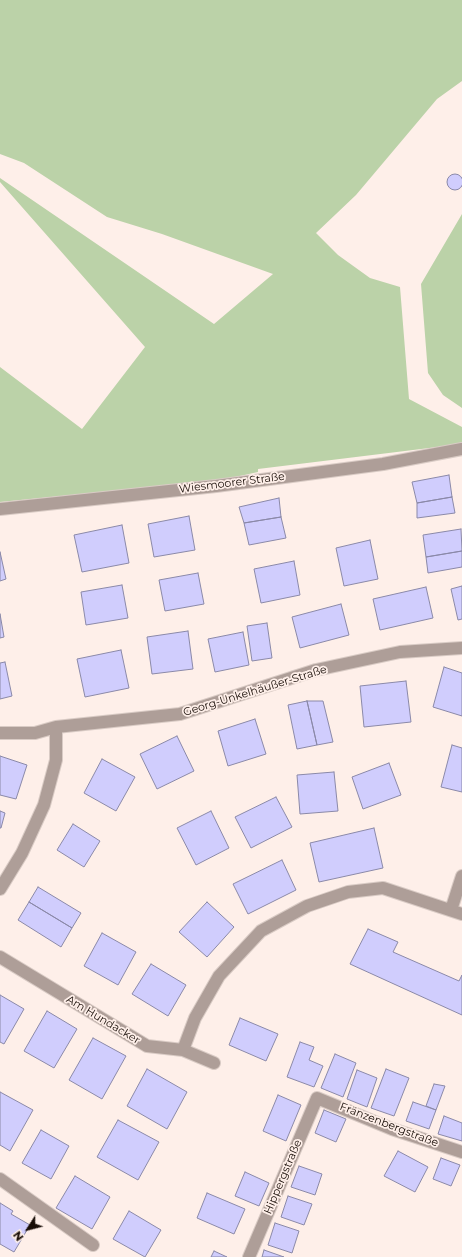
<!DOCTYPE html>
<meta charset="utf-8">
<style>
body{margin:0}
#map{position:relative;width:462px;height:1257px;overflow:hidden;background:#feefe9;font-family:Montserrat,sans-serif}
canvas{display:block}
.north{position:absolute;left:8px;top:1209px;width:40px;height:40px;-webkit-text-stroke:3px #feefe9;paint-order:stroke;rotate:234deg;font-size:11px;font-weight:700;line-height:16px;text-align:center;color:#180d07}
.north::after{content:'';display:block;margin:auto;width:14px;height:18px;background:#180d07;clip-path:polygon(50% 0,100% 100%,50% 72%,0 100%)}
</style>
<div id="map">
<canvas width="462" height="1257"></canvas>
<div class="north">N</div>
</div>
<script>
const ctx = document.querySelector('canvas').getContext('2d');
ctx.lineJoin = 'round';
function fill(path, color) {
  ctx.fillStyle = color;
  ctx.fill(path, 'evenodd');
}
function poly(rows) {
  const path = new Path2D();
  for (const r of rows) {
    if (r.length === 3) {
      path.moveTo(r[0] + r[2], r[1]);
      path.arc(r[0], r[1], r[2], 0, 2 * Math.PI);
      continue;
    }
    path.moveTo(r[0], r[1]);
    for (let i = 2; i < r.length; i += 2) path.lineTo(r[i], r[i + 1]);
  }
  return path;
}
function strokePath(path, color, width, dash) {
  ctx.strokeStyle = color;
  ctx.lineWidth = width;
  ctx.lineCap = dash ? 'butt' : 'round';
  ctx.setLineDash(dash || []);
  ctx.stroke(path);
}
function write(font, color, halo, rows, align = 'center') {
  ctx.font = font + ' Montserrat,sans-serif';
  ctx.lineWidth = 3.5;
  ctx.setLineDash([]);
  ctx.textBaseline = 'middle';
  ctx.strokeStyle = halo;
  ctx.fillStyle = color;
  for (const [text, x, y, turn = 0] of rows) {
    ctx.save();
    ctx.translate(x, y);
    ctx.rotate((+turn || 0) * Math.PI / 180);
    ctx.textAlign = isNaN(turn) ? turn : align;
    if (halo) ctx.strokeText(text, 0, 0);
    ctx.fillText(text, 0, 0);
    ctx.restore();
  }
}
const green = poly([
 [0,0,462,0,462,81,437,99,356,195,316,233,338,255,370,278,400,287,409,399,462,427,462,444,258,469,258,472,217,481,0,502,0,367,82,429,145,347,0,182,0,178,214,324,273,274,162,234,107,217,24,163,0,154],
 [462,214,462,408,443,395,428,373,421,284]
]);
const building = poly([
 [455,182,8],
 [449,475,452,497,417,503,412,482,449,475],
 [452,497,455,513,417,518,417,503,452,497],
 [279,498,281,517,244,523,239,507,279,498],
 [189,516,195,550,154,557,148,524,189,516],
 [281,517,286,538,249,545,244,523,281,517],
 [122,525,129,563,82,572,74,535,122,525],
 [461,529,462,551,426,557,423,535,461,529],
 [370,540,378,579,344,586,336,548,370,540],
 [462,551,462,567,428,573,426,557,462,551],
 [0,552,6,579,0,581,0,552],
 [294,561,300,595,261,603,254,569,294,561],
 [198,573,204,604,165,611,159,580,198,573],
 [122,585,128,618,86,625,81,592,122,585],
 [462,586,462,619,458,620,451,589,462,586],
 [426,587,433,618,380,630,373,599,426,587],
 [341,604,349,635,300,648,292,617,341,604],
 [0,614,4,637,0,638,0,614],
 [267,623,272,658,252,661,247,626,267,623],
 [188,631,193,669,152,674,147,637,188,631],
 [243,632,249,665,215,672,208,639,243,632],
 [121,650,129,688,85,697,77,659,121,650],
 [5,662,12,696,0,699,0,663,5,662],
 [444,667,462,673,462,716,433,707,444,667],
 [406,681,411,722,364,727,360,686,406,681],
 [307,701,323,701,333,742,317,745,307,701],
 [307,701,317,745,297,749,288,705,307,701],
 [255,719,266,754,228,766,218,731,255,719],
 [177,736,194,771,157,789,140,754,177,736],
 [452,745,462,748,462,792,441,787,452,745],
 [0,756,27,765,16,799,0,795,0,756],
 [102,759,135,777,116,811,84,793,102,759],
 [389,763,401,795,363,809,352,777,389,763],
 [334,772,338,811,300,814,297,775,334,772],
 [276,797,292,827,251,848,235,817,276,797],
 [0,811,5,813,1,828,0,828,0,811],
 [211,811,229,848,196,865,177,828,211,811],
 [73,824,100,841,84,867,57,850,73,824],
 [374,828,383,868,319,882,310,843,374,828],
 [282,860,296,890,248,914,233,884,282,860],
 [38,887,81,913,72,928,29,902,38,887],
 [29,902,72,928,61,947,18,920,29,902],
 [207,902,234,927,207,957,179,932,207,902],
 [368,929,398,942,393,952,459,981,462,975,462,1015,350,964,368,929],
 [102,933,136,952,118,985,84,966,102,933],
 [151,964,186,985,168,1016,132,994,151,964],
 [0,995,24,1009,4,1044,0,1042,0,995],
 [47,1011,77,1029,54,1068,24,1051,47,1011],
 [240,1018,278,1034,266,1061,229,1045,240,1018],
 [93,1038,126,1056,102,1099,69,1080,93,1038],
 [300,1042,314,1047,309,1060,323,1066,314,1087,287,1077,300,1042],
 [335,1054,356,1063,343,1097,321,1088,335,1054],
 [147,1069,187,1092,167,1129,127,1106,147,1069],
 [386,1069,409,1078,394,1116,371,1108,386,1069],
 [357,1070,377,1078,367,1107,347,1099,357,1070],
 [434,1084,445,1086,436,1110,426,1106,434,1084],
 [0,1092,33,1110,10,1151,0,1145,0,1092],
 [278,1095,301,1105,286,1141,263,1131,278,1095],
 [413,1102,436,1110,429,1129,406,1121,413,1102],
 [324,1110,346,1119,336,1142,315,1133,324,1110],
 [444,1116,462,1123,462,1141,438,1134,444,1116],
 [118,1120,159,1142,138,1180,97,1157,118,1120],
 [41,1130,69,1146,51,1179,22,1163,41,1130],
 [398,1151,428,1167,415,1192,384,1176,398,1151],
 [441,1158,460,1165,451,1186,433,1179,441,1158],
 [299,1166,322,1174,315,1195,291,1187,299,1166],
 [245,1172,269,1183,259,1206,235,1196,245,1172],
 [75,1176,110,1197,92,1229,56,1208,75,1176],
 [207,1193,245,1209,234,1234,197,1218,207,1193],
 [288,1196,312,1204,304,1225,281,1217,288,1196],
 [0,1203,13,1211,11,1214,30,1225,14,1252,0,1244,0,1203],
 [129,1211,161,1230,145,1257,113,1239,129,1211],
 [275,1223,299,1231,292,1253,268,1245,275,1223],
 [264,1250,284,1257,262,1257,264,1250],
 [214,1251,227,1257,211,1257,214,1251]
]);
const street = poly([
 [0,509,216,486,383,464,462,449],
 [0,733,35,733,56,727,180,714,316,670,400,652,462,648],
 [0,889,22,853,44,805,56,760,56,727],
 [451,910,462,876],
 [0,957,147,1046,183,1050,214,1063],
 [183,1050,195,1018,219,976,261,931,307,906,348,892,383,888,462,914],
 [0,1179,93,1245],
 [249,1257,317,1098,392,1129,462,1152]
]);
const streetNames = [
 ["Wiesmoorer Straße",232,483,-7],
 ["Georg-Unkelhäußer-Straße",255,691,-17],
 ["Am Hundacker",103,1020,31],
 ["Fränzenbergstraße",389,1125,21],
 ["Hippergstraße",283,1177,-67]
];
fill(green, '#bbd2a8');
fill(building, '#d0cdfd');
strokePath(building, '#8b89a8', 1);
strokePath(street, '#d9cbc5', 14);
strokePath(street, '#ae9e98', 12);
write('11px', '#180d07', '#feefe9', streetNames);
</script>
